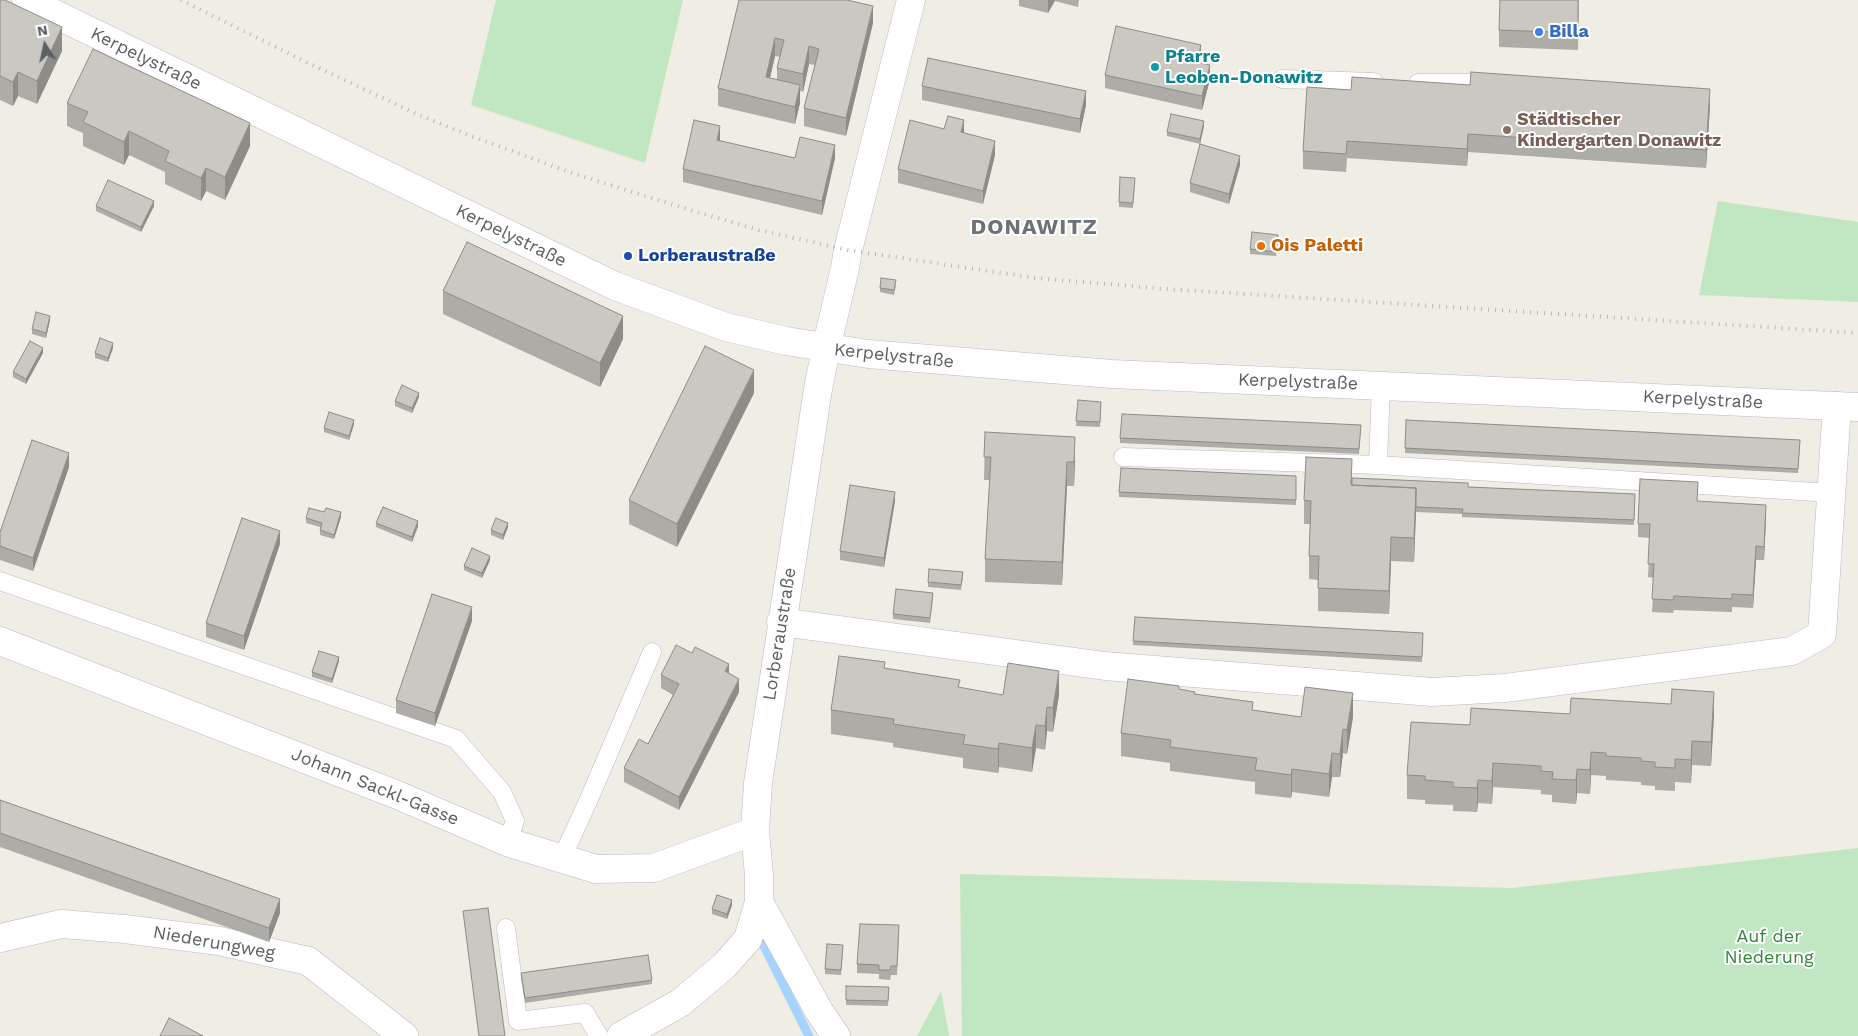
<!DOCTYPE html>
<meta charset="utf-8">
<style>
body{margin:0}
#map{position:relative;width:1858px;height:1036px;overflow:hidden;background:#efede4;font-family:"Work Sans",sans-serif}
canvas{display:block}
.north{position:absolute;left:20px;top:20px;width:50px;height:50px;-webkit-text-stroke:4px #fff;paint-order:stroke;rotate:350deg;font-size:14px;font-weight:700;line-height:20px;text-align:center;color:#5c6065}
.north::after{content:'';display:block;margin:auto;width:18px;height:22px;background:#5c6065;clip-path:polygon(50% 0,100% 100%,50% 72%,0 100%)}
</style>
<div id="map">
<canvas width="1858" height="1036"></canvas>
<div class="north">N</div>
</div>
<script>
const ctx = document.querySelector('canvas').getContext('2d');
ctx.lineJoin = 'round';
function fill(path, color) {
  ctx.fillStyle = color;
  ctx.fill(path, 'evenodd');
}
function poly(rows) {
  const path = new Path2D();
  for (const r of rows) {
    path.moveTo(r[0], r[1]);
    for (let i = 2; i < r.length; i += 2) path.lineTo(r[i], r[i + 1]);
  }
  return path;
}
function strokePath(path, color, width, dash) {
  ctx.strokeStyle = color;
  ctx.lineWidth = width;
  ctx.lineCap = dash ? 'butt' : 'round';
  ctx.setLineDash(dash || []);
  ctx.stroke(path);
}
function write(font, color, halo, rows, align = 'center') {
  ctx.font = font + ' "Work Sans",sans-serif';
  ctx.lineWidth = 4;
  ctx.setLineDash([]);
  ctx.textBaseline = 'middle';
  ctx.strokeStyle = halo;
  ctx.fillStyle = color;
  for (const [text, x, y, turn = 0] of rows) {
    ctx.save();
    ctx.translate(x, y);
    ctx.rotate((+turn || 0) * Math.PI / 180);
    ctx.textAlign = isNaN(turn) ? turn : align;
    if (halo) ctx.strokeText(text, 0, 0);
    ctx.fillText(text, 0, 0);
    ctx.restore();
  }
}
const green = poly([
 [496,0,683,0,645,163,471,105],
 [1718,201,1858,222,1858,302,1699,295],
 [1858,848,1858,1036,962,1036,960,874,1513,888],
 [941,991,949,1036,917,1036]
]);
const stream = poly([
 [761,940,809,1036]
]);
const lane = poly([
 [1282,79,1374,82],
 [1418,83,1494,83],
 [1123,457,1378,465,1832,493],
 [1378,465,1381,385],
 [0,581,456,739,502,792,515,821,507,842],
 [562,858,589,799,652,652],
 [506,928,518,1021,585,1013,599,1036]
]);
const street = poly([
 [781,622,1105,666,1432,692,1505,688,1792,651,1822,634,1837,406],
 [0,641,395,794,507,842,596,869,654,868,755,831],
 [759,902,819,1011,836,1036],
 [0,938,61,924,125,929,219,941,308,961,404,1036],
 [621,1036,680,1003,724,966,748,939,759,902,759,875,755,831,758,783,818,389,826,349]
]);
const secondary = poly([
 [26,0,615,286,726,327,786,341,868,354,1112,374,1858,407],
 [826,349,845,268,848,250,911,0]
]);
const rail = poly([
 [181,0,306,62,419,115,466,134,569,172,697,212,759,230,848,250,1035,278,1166,289,1858,333]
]);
const wall = poly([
 [0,0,62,51,37,104,18,96,13,106,0,100],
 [739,0,873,23,846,136,804,126,804,108,815,65,809,64,803,92,800,91,800,103,795,124,718,106,718,88],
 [775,56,780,57,777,68,777,80,770,78],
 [1019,0,1079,0,1078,7,1055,1,1048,13,1019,6],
 [1579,0,1578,50,1499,47,1499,30],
 [1201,58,1200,63,1210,79,1202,110,1105,88,1105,75],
 [922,86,1086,105,1080,133,922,100],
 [1351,90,1710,106,1706,168,1468,152,1467,166,1347,158,1346,172,1303,169,1303,151],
 [67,103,250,146,225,200,206,191,201,201,165,184,165,172,129,155,124,165,83,146,83,133,67,126],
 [1204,126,1200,144,1167,136,1167,132],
 [964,133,995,155,983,204,898,183,898,169],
 [720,141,795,158,835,158,822,215,683,182,683,169],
 [1240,165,1229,204,1190,192,1190,183],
 [1135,183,1133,208,1119,207,1119,202],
 [96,206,154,206,141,232,96,211],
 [1278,239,1276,256,1250,254,1250,249],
 [896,285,894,295,880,292,880,288],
 [443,291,623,339,600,387,443,314],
 [50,320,46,338,32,334,32,329],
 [113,348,108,362,95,358,95,353],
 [43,353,26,384,13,377,13,372],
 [754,393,677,547,629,524,629,500],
 [419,397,412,413,395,406,395,401],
 [1078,400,1101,402,1100,427,1076,426],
 [1406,420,1800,445,1798,473,1405,453],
 [354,424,349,440,324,432,324,428],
 [1361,425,1359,454,1120,443,1120,438],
 [985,432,1075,461,1074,486,1067,486,1062,585,985,582,985,559,990,480,984,480],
 [69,467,33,571,0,560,0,532],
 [1296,476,1296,505,1119,497,1119,492],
 [1352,478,1468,487,1635,494,1634,525,1462,517,1462,514,1416,512,1414,562,1391,561,1389,614,1318,611,1318,580,1309,579,1309,556,1310,524,1304,524,1304,500],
 [895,501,884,567,840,560,840,551],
 [1697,501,1766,518,1764,560,1756,560,1753,608,1732,607,1732,612,1674,610,1673,613,1652,612,1654,578,1648,577,1650,538,1638,537,1638,524],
 [341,517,334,539,320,535,320,527,306,523,306,518],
 [376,523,418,526,412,542,376,527],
 [508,527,503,540,491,535,491,530],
 [280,544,244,650,206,637,206,623],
 [490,560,482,578,464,570,464,566],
 [963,577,961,590,928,587,928,582],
 [933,598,930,623,893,619,893,614],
 [1135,617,1423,638,1422,662,1133,645],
 [472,621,435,726,396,713,396,700],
 [339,661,332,683,312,677,312,672],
 [885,668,960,688,1003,695,1059,695,1053,732,1047,731,1045,750,1036,748,1032,772,999,767,998,773,963,768,963,758,893,747,893,743,831,734,831,710],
 [729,673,739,692,679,810,624,782,624,768,648,744,673,695,661,688,661,675],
 [1179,689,1253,710,1301,717,1353,717,1347,754,1343,753,1340,777,1332,777,1329,797,1292,792,1291,798,1255,794,1255,782,1170,771,1170,763,1121,756,1121,733],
 [1570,714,1714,715,1711,766,1692,765,1691,783,1675,782,1675,791,1655,790,1655,786,1641,785,1641,782,1606,780,1606,776,1591,775,1590,794,1577,793,1576,804,1552,802,1552,795,1541,794,1541,790,1493,787,1492,804,1478,803,1477,812,1453,811,1453,805,1425,804,1425,800,1407,799,1407,775,1470,725],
 [0,800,280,913,269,942,0,847],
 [732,905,727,919,712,914,712,909],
 [463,911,505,1036,479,1036],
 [899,935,897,975,891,975,890,980,879,979,879,974,857,973,857,964],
 [843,950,841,975,825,974,825,969],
 [521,973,652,980,652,984,525,1003,521,978],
 [846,986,889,987,888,1006,846,1005]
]);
const shadedWall = poly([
 [1048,0,1055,0,1048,13],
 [873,6,873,23,846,136,846,118],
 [62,27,62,51,37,104,37,81],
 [775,38,775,56,766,95,766,77],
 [1201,45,1201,58,1197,76,1197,62],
 [809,46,809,64,803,92,803,74],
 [1210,65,1210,79,1202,110,1202,96],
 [18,72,18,96,13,106,13,82],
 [800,85,800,103,795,124,795,107],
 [1710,89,1710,106,1706,168,1706,150],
 [1086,91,1086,105,1080,133,1080,119],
 [964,120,964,134,961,132],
 [1204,121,1204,126,1200,144,1200,139],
 [250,123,250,146,225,200,225,177],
 [720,126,720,140,717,154,717,140],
 [129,131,129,155,124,165,124,142],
 [1468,134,1468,152,1467,166,1467,149],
 [995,141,995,155,983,204,983,191],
 [835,145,835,158,822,215,822,201],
 [1240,156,1240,165,1229,204,1229,194],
 [206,168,206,191,201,201,201,178],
 [154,201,154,206,141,232,141,227],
 [50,316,50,320,46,338,46,333],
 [623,316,623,339,600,387,600,363],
 [113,343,113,348,108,362,108,358],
 [43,348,43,353,26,384,26,379],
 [754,370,754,393,677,547,677,524],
 [419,393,419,397,412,413,412,408],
 [354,420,354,424,349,440,349,436],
 [1075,437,1075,461,1074,486,1074,462],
 [69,453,69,467,33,571,33,558],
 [1067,462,1067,486,1062,585,1062,562],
 [1416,488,1416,512,1414,562,1414,538],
 [895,492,895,501,884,567,884,558],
 [1766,505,1766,518,1764,560,1764,547],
 [341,512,341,517,334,539,334,535],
 [418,521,418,526,412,542,412,537],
 [508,523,508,527,503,540,503,535],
 [280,531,280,544,244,650,244,636],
 [1391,537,1391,561,1389,614,1389,591],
 [1756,546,1756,560,1753,608,1753,595],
 [490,556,490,560,482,578,482,573],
 [472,607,472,621,435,726,435,713],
 [339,657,339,661,332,683,332,679],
 [729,664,729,677,725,671],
 [1059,671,1059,695,1053,732,1053,708],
 [739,679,739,692,679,810,679,797],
 [1714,692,1714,715,1711,766,1711,742],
 [1353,693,1353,717,1347,754,1347,730],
 [1047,707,1047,731,1045,750,1045,726],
 [1036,725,1036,748,1032,772,1032,748],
 [1343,729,1343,753,1340,777,1340,754],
 [1692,741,1692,765,1691,783,1691,760],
 [999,743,999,767,998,773,998,749],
 [1591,752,1591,775,1590,794,1590,770],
 [1332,753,1332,777,1329,797,1329,774],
 [1493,763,1493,787,1492,804,1492,781],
 [1292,769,1292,792,1291,798,1291,775],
 [1577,769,1577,793,1576,804,1576,780],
 [1478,780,1478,803,1477,812,1477,788],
 [280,899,280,913,269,942,269,928],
 [732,900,732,905,727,919,727,914]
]);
const building = poly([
 [0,0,5,0,62,27,37,81,18,72,13,82,0,76,0,0],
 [739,0,847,0,873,6,846,118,804,108,819,49,809,46,803,74,777,68,784,40,775,38,766,77,800,85,795,107,718,88,739,0],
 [1500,0,1578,0,1578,33,1499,30,1500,0],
 [1116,26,1201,45,1197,62,1210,65,1202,96,1105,75,1116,26],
 [93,49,250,123,225,177,206,168,201,178,165,161,169,151,129,131,124,142,83,122,88,112,67,103,93,49],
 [928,58,1086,91,1080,119,922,86,928,58],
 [1471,72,1710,89,1706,150,1468,134,1467,149,1347,141,1346,154,1303,151,1307,87,1351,90,1352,77,1470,85,1471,72],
 [1171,114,1204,121,1200,139,1167,132,1171,114],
 [948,116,964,120,961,132,995,141,983,191,898,169,910,120,944,129,948,116],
 [694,120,720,126,717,140,795,158,800,137,835,145,822,201,683,169,694,120],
 [1200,144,1240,156,1229,194,1190,183,1200,144],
 [1120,177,1135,178,1133,203,1119,202,1120,177],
 [108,180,154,201,141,227,96,206,108,180],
 [1252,232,1278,235,1276,252,1250,249,1252,232],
 [467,242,623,316,600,363,443,291,467,242],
 [881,278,896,280,894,290,880,288,881,278],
 [36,312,50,316,46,333,32,329,36,312],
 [100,338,113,343,108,358,95,353,100,338],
 [30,341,43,348,26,379,13,372,30,341],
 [705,346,754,370,677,524,629,500,705,346],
 [402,385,419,393,412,408,395,401,402,385],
 [1078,400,1101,402,1100,422,1076,421,1078,400],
 [329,412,354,420,349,436,324,428,329,412],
 [1122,414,1361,425,1359,449,1120,438,1122,414],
 [1406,420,1800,440,1798,469,1405,448,1406,420],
 [985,432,1075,437,1074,462,1067,462,1062,562,985,559,991,457,984,457,985,432],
 [32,440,69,453,33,558,0,546,0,532,32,440],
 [1306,457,1352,459,1351,485,1416,488,1414,538,1391,537,1389,591,1318,588,1319,556,1309,556,1311,501,1304,500,1306,457],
 [1121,468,1296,476,1296,500,1119,492,1121,468],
 [1352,478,1468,483,1468,487,1635,494,1634,520,1462,513,1463,509,1416,507,1416,488,1352,485,1352,478],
 [1640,479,1698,482,1697,501,1766,505,1764,547,1756,546,1753,595,1732,594,1732,599,1674,596,1673,600,1652,599,1654,564,1648,564,1650,524,1638,524,1640,479],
 [850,485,895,492,884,558,840,551,850,485],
 [383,507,418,521,412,537,376,523,383,507],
 [309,508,324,512,326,508,341,512,334,535,320,530,322,523,306,518,309,508],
 [242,518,280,531,244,636,206,623,242,518],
 [496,518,508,523,503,535,491,530,496,518],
 [472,548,490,556,482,573,464,566,472,548],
 [929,569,963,572,961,585,928,582,929,569],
 [896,589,933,593,930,618,893,614,896,589],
 [432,594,472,607,435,713,396,700,432,594],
 [1135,617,1423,633,1422,657,1133,641,1135,617],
 [676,645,692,653,695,647,729,664,725,671,739,679,679,797,624,768,639,739,648,744,679,684,661,675,676,645],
 [319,651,339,657,332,679,312,672,319,651],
 [839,656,885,662,884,668,960,680,958,687,1003,695,1008,663,1059,671,1053,708,1047,707,1045,726,1036,725,1032,748,999,743,998,749,963,744,965,735,893,724,894,719,831,710,839,656],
 [1128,679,1179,686,1179,689,1195,692,1194,694,1253,702,1252,710,1301,717,1305,687,1353,693,1347,730,1343,729,1340,754,1332,753,1329,774,1292,769,1291,775,1255,770,1257,758,1170,747,1171,740,1121,733,1128,679],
 [1672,689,1714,692,1711,742,1692,741,1691,760,1675,759,1675,768,1655,767,1655,762,1641,761,1641,758,1606,756,1606,753,1591,752,1590,770,1577,769,1576,780,1552,779,1553,772,1541,771,1541,766,1493,763,1492,781,1478,780,1477,788,1453,787,1453,782,1425,780,1425,776,1407,775,1411,722,1470,725,1471,708,1570,714,1571,698,1671,704,1672,689],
 [0,800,280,899,269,928,0,833,0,800],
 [717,895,732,900,727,914,712,909,717,895],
 [488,908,505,1036,479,1036,463,911,488,908],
 [860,924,899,925,897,966,891,966,890,970,879,970,879,965,857,964,860,924],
 [827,944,843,945,841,970,825,969,827,944],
 [648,955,652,980,525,998,521,973,648,955],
 [846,986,889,987,888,1001,846,1000,846,986],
 [169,1018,203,1036,160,1036,169,1018]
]);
const markers = [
 [1539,32,5,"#3f7fe0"],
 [1155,67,5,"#0f9aa8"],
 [1507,130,5,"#8d6e63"],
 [1261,246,5,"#e8710a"],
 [628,256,5,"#1a4fb4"]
];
const shopNames = [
 ["Billa",1549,32]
];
const cultureNames = [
 ["Pfarre",1165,57],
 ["Leoben-Donawitz",1165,78]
];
const streetNames = [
 ["Kerpelystraße",146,59,26],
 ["Kerpelystraße",511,236,26],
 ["Kerpelystraße",894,356,6],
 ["Kerpelystraße",1298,382,2],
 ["Kerpelystraße",1703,400,3],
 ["Lorberaustraße",780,634,-81],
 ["Johann Sackl-Gasse",375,787,22],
 ["Niederungweg",214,943,10]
];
const educationNames = [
 ["Städtischer",1517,120],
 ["Kindergarten Donawitz",1517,141]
];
const foodNames = [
 ["Ois Paletti",1271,246]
];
const transitNames = [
 ["Lorberaustraße",638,256]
];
const parkNames = [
 ["Auf der",1769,937],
 ["Niederung",1769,958]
];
const districtNames = [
 ["DONAWITZ",1034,228]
];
fill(green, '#c0e7c2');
strokePath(stream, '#a4d4ff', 9);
strokePath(lane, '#b7babf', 19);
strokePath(street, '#b7babf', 29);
strokePath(secondary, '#b8bbc1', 29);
strokePath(lane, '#fff', 18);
strokePath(street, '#fff', 28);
strokePath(secondary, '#fff', 28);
strokePath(rail, '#b5b6b6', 4, [1, 6]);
fill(wall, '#aeaca6');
fill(shadedWall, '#8d8c87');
fill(building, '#cac8c1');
strokePath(building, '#8d8c87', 1);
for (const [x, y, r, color] of markers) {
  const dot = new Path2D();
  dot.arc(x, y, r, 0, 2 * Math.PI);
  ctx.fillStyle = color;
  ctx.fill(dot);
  strokePath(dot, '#fff', 2);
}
write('bold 18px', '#366cbe', '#fff', shopNames, 'left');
write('bold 18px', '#0d838f', '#fff', cultureNames, 'left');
write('18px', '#5c6065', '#fff', streetNames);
write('bold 18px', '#785e54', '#fff', educationNames, 'left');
write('bold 18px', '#c56008', '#fff', foodNames, 'left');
write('bold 18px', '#164399', '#fff', transitNames, 'left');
write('18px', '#33853b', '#fff', parkNames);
ctx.letterSpacing = '1px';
write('bold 22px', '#6d7277', '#fff', districtNames);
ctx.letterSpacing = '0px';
</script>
